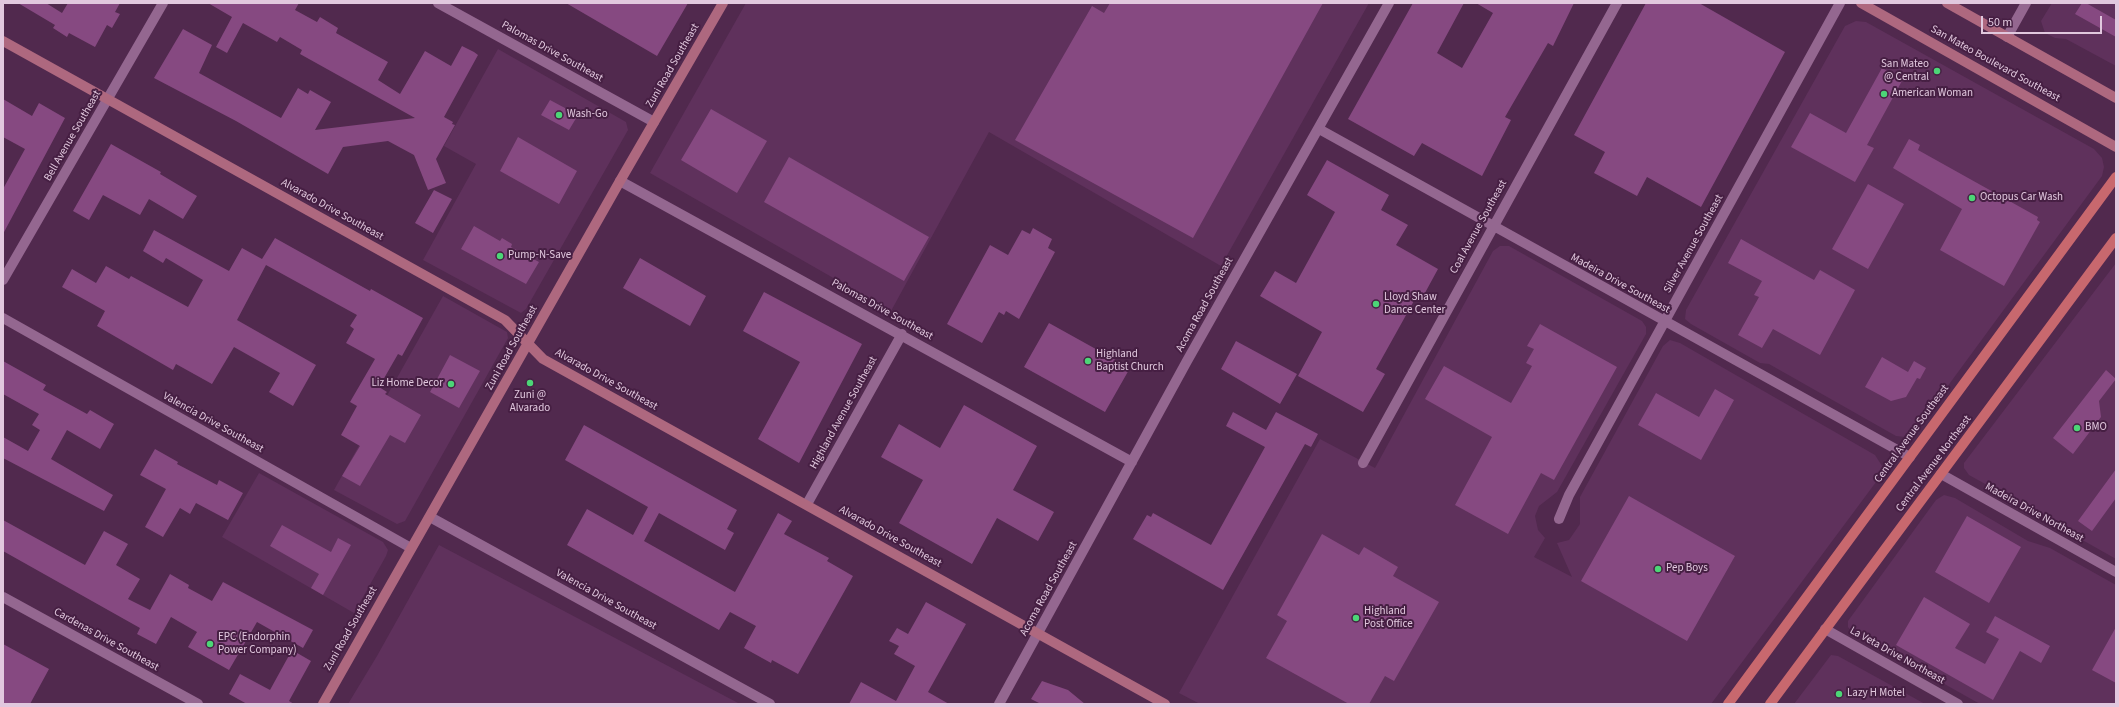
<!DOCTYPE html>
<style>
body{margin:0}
#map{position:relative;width:2119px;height:707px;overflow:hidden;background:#51294e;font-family:"Source Sans 3",sans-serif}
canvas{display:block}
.frame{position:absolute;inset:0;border:4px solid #e1c8de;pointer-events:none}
.scale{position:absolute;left:1981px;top:16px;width:121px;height:18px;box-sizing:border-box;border:2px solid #e1c8de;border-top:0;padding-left:5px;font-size:12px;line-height:14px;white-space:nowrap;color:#e1c8de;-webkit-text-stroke:3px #461f43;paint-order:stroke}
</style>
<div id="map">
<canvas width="2119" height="707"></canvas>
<div class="frame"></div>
<div class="scale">50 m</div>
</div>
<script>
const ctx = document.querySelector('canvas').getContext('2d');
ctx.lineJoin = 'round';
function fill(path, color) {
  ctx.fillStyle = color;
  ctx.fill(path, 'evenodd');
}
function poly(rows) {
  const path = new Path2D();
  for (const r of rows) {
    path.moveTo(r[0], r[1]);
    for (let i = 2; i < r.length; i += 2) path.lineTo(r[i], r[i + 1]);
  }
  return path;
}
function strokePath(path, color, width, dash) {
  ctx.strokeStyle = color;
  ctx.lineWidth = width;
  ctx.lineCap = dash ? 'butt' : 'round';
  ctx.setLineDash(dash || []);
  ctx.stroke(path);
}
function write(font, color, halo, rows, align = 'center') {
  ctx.font = font + ' "Source Sans 3",sans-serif';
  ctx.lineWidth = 4;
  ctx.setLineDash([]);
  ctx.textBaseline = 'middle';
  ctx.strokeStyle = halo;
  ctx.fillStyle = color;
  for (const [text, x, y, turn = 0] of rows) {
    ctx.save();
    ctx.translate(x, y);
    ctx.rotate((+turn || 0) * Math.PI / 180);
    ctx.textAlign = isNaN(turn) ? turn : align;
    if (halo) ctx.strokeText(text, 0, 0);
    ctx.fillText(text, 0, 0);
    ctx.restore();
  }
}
const built = poly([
 [746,3,1369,3,1221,266,989,132,891,311,650,173],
 [2052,3,2116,3,2116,66,2066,39,2055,38,2045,33,2041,21],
 [1856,21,1866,22,2094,149,2102,158,2104,167,2102,176,1914,432,1905,437,1896,436,1769,364,1760,363,1691,324,1685,319,1686,310,1845,26],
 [498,49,626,122,628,130,526,309,521,313,423,260,476,164,444,146],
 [1500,246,1509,246,1642,321,1646,327,1646,334,1557,492,1539,506,1535,516,1538,530,1545,538,1534,557,1572,577,1557,543,1569,540,1580,524,1580,497,1663,346,1670,340,1680,343,1875,455,1882,466,1879,478,1711,704,1200,704,1179,693,1320,439,1375,468,1493,251],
 [2116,263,2116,559,2063,529,2061,526,1969,475,1964,468,1964,463],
 [443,296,507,332,508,338,405,521,397,524,334,490],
 [259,473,383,542,388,550,386,556,354,613,222,537],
 [1944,495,1955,498,2028,541,2050,548,2116,585,2116,704,1980,704,1852,632,1848,627,1848,621,1936,500],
 [439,545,740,704,348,704,377,656],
 [1831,655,1838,656,1925,704,1794,704]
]);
const building = poly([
 [18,3,46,3,62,13,68,3,120,3,115,12,120,14,112,28,107,25,95,47,69,33,67,37,53,28,55,25],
 [208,3,299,3,295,10,317,22,320,17,338,28,336,33,388,62,378,80,400,94,425,51,451,66,462,46,474,52,478,55,444,117,453,122,452,124,455,125,436,159,446,183,428,190,414,155,388,141,343,147,328,174,236,121,154,78,183,29,212,45,199,73,281,118,298,88,308,94,310,90,331,102,315,130,415,118,300,54,302,50,280,37,277,42,243,23,227,53,216,47,232,17],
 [566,3,688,3,657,56],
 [1110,3,1323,3,1193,238,1015,140,1092,6,1104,13],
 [1413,3,1464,3,1437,53,1462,68,1493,13,1476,3,1574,3,1553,46,1548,43,1505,117,1511,120,1482,176,1422,143,1414,156,1348,119],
 [1646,3,1699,3,1785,52,1701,207,1647,177,1637,196,1594,173,1605,152,1574,135],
 [2082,3,2086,3,2116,20,2116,37,2075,14],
 [1882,68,1903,79,1867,145,1874,148,1855,182,1791,147,1810,113,1846,133],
 [3,99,32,116,39,103,65,118,3,234,3,189,25,149,3,137],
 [550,100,578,115,569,130,541,115],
 [711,109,767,141,737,193,681,160],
 [518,137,577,171,559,204,500,171],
 [1909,139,1920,145,1918,150,2038,217,2037,220,2040,222,2004,286,1940,250,1962,209,1893,168],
 [111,144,161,172,160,174,197,196,183,219,149,199,140,215,103,195,89,220,73,211],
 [789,157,929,237,904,281,764,202],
 [1327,160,1389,195,1381,210,1408,225,1396,245,1438,269,1420,302,1415,299,1376,369,1385,374,1363,412,1298,376,1322,332,1260,296,1275,271,1296,283,1335,212,1307,195],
 [1868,184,1904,204,1868,269,1832,249],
 [434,190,452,199,433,233,415,223],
 [474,226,500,241,502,238,512,244,511,247,539,262,526,284,461,249],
 [1033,228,1052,239,1048,248,1055,252,1019,319,1006,311,1004,315,999,312,982,343,947,324,990,245,1008,255,1022,230,1030,234],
 [154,230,229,271,242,248,262,259,275,238,370,291,371,289,423,318,402,356,398,354,379,387,387,392,385,394,421,415,405,443,390,435,360,486,342,476,360,446,341,435,357,406,350,402,375,359,346,343,354,329,350,326,357,315,266,265,237,320,316,365,293,406,269,392,280,373,234,347,212,384,176,364,173,370,97,326,105,311,62,287,72,269,96,283,106,266,129,279,131,276,188,307,203,280,166,258,163,263,143,251],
 [1741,239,1814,280,1820,270,1855,290,1820,355,1773,329,1762,348,1738,335,1759,297,1754,295,1762,281,1728,263],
 [640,258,706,296,690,326,623,288],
 [764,292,862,344,799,463,758,439,800,362,743,331],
 [1049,323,1130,368,1105,412,1024,367],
 [1540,324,1617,367,1554,480,1541,473,1508,534,1455,505,1492,437,1425,399,1444,366,1511,403,1532,366,1526,363,1534,349,1527,346],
 [1236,341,1297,374,1280,404,1221,369],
 [450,355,480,371,459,408,430,392],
 [1882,357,1908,372,1914,361,1926,368,1920,379,1917,378,1906,397,1891,401,1865,387],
 [3,361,46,385,43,390,87,414,90,410,114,424,100,449,67,430,51,459,113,495,104,511,3,458,3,437,28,451,40,430,32,425,39,414,3,394],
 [2106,370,2116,379,2099,401,2101,417,2073,454,2053,438],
 [1715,389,1734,400,1701,460,1638,425,1656,393,1699,417],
 [964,405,1037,446,1013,490,1054,512,1038,541,997,518,972,564,899,523,923,480,881,457,899,424,940,448],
 [1233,412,1266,430,1276,412,1318,434,1311,447,1305,444,1223,590,1133,539,1147,515,1151,517,1153,513,1211,545,1265,447,1226,426],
 [584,425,737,510,727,529,734,533,725,550,659,513,644,541,735,592,778,513,792,521,784,534,829,558,827,561,853,576,798,674,772,660,771,663,744,648,756,626,730,612,719,630,567,545,587,509,633,535,648,507,565,460],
 [155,449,178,462,177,464,217,485,219,480,243,493,228,520,196,503,190,514,180,508,163,537,145,527,166,489,140,475],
 [2116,469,2116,498,2092,531,2078,521],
 [1629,496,1735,556,1687,641,1581,581],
 [1967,516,2021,547,1989,603,1935,572],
 [3,520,85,565,104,531,128,544,116,565,140,579,128,599,150,610,170,574,189,585,188,588,212,601,223,582,313,630,303,648,257,622,229,670,188,647,197,632,171,617,156,644,137,634,140,628,3,551],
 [282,525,331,552,338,538,351,545,323,595,311,588,319,574,270,546],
 [1322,534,1359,555,1364,547,1398,567,1393,576,1439,602,1394,681,1385,676,1369,704,1349,704,1266,658,1287,621,1277,615],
 [1924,597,1970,624,1955,648,1985,664,1999,639,1986,632,1995,616,2050,646,2041,663,2020,651,1993,700,1896,645],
 [926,602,966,624,928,692,949,704,849,704,861,682,896,701,915,666,894,654,899,646,889,641,897,628,908,634],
 [2116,627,2116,683,2092,670],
 [3,644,49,669,30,704,3,704],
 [292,650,311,661,289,701,294,704,247,704,229,694,240,674,270,690],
 [1042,681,1068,690,1085,704,1041,704,1031,699]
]);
const street = poly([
 [438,3,654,122],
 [2007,37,2026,3],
 [1319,129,1910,457],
 [620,181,1132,462],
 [3,280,163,3],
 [3,318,411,548],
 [1363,463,1617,3],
 [1941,474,2116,572],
 [807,504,902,334],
 [430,517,770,704],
 [1559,519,1569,495,1840,3],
 [3,597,198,704],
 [1825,629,1958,704],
 [999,704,1187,361,1389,3]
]);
const secondary = poly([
 [1861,3,2116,147],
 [1947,3,2116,98],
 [3,41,505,320,543,359,1165,704],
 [323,704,620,181,723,3]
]);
const primary = poly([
 [1728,704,2116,177],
 [1770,704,2116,238]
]);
const markers = [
 [1937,71,4,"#4cd677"],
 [1884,94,4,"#4cd677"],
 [559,115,4,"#4cd677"],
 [1972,198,4,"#4cd677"],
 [500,256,4,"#4cd677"],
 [1376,304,4,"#4cd677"],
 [1088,361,4,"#4cd677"],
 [530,383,4,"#4cd677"],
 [451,384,4,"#4cd677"],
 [2077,428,4,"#4cd677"],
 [1658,569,4,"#4cd677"],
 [1356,618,4,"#4cd677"],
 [210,644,4,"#4cd677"],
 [1839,694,4,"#4cd677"]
];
const streetNames = [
 ["Palomas Drive Southeast",552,52,29],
 ["San Mateo Boulevard Southeast",1995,64,29],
 ["Zuni Road Southeast",673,66,-60],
 ["Bell Avenue Southeast",73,136,-60],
 ["Alvarado Drive Southeast",332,210,29],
 ["Coal Avenue Southeast",1479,227,-61],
 ["Silver Avenue Southeast",1694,244,-61],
 ["Madeira Drive Southeast",1620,284,29],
 ["Acoma Road Southeast",1205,305,-61],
 ["Palomas Drive Southeast",882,310,29],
 ["Zuni Road Southeast",512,348,-61],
 ["Alvarado Drive Southeast",606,380,29],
 ["Highland Avenue Southeast",844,413,-61],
 ["Valencia Drive Southeast",213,423,29],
 ["Central Avenue Southeast",1912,434,-54],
 ["Central Avenue Northeast",1934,464,-53],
 ["Madeira Drive Northeast",2034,513,29],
 ["Alvarado Drive Southeast",890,537,29],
 ["Acoma Road Southeast",1049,589,-61],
 ["Valencia Drive Southeast",606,600,29],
 ["Zuni Road Southeast",351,629,-60],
 ["Cardenas Drive Southeast",106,640,29],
 ["La Veta Drive Northeast",1897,656,29]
];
const poiNames = [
 ["San Mateo",1929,65,"right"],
 ["@ Central",1929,78,"right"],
 ["American Woman",1892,94],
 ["Wash-Go",567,115],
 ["Octopus Car Wash",1980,198],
 ["Pump-N-Save",508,256],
 ["Lloyd Shaw",1384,298],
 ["Dance Center",1384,311],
 ["Highland",1096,355],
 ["Baptist Church",1096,368],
 ["Liz Home Decor",443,384,"right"],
 ["Zuni @",530,396,"center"],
 ["Alvarado",530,409,"center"],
 ["BMO",2085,428],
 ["Pep Boys",1666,569],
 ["Highland",1364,612],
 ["Post Office",1364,625],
 ["EPC (Endorphin",218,638],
 ["Power Company)",218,651],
 ["Lazy H Motel",1847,694]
];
fill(built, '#5f315c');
fill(building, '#864981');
strokePath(street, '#946790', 10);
strokePath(secondary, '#ae687f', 10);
strokePath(primary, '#c8686e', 10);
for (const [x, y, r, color] of markers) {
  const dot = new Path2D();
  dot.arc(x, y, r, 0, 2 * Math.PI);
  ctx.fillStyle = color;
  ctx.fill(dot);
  strokePath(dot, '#461f43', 1.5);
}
write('11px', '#e1c8de', '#461f43', streetNames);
write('11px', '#e1c8de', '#461f43', poiNames, 'left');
</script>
